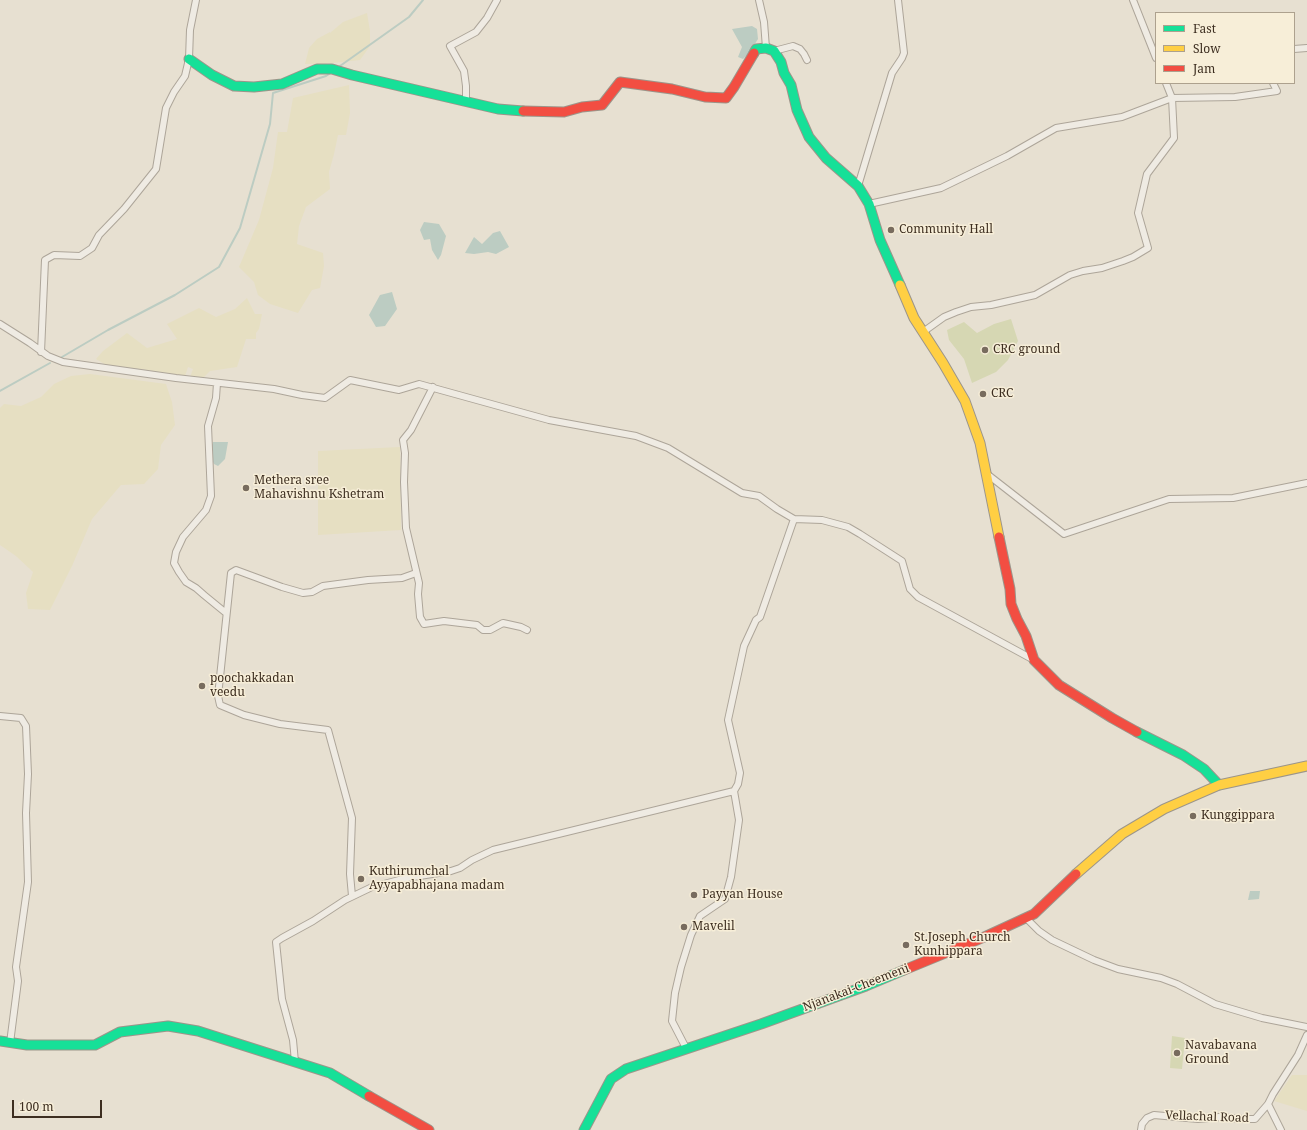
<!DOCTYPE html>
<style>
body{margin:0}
#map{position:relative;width:1307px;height:1130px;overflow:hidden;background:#e7e0d1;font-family:"Noto Serif",serif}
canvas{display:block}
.legend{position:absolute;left:1155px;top:12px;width:140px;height:72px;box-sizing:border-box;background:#f7eed8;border:1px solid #ada18e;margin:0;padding:5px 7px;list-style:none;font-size:12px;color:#3d2e20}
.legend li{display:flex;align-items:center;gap:8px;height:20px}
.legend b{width:20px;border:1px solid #ada18e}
.scale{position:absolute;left:12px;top:1100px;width:90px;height:18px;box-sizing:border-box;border:2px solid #3d2e20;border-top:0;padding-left:5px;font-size:12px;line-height:14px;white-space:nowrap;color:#3d2e20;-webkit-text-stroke:3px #f7eed8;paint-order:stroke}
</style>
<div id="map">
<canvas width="1307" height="1130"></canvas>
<ul class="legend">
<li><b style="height:5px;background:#16e098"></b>Fast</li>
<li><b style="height:5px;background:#ffcf43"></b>Slow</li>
<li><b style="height:5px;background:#f24e42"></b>Jam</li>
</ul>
<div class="scale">100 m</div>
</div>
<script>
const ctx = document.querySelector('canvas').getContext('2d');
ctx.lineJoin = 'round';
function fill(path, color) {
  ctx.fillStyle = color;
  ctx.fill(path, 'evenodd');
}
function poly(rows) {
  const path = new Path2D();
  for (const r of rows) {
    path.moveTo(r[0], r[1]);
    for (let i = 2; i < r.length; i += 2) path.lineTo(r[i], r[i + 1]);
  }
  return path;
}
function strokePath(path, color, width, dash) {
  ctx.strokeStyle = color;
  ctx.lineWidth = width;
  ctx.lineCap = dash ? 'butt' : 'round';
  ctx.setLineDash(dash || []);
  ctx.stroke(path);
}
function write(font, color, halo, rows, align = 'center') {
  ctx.font = font + ' "Noto Serif",serif';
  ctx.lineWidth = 3;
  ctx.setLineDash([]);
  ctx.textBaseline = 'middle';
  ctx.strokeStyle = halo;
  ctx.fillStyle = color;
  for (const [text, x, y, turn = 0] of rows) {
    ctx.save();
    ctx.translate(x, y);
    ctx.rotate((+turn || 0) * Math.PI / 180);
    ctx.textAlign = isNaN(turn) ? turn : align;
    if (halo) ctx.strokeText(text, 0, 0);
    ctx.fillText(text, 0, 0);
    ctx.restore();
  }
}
const farmland = poly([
 [367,13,370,31,370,46,360,60,323,64,305,64,309,48,317,39,330,32,330,33,343,22],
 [349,85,350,113,346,135,338,135,334,154,329,172,330,189,306,207,299,226,297,244,323,253,324,266,320,288,312,290,298,313,270,304,258,295,254,282,239,267,259,220,273,168,278,132,287,132,293,98],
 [247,298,255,314,262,314,259,329,256,333,256,339,246,339,237,367,210,371,203,378,190,377,193,369,188,367,185,376,140,369,106,365,96,359,103,351,127,333,147,348,177,339,167,324,199,308,216,317,235,309],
 [90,374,166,384,172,402,175,425,161,445,158,469,144,484,121,485,92,519,72,566,50,610,28,609,26,593,33,572,16,556,0,545,0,408,4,404,21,406,41,397,54,384,71,376],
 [400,447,401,530,318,535,318,451],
 [1292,1075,1307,1075,1307,1111,1274,1101]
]);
const green = poly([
 [1011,319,1018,341,1008,360,996,372,972,383,964,359,949,340,947,330,964,322,977,333,994,324],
 [1172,1036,1185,1038,1182,1069,1170,1068]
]);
const water = poly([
 [752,26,757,29,758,39,749,53,743,59,738,57,742,47,732,29],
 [424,222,439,224,446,236,441,255,438,260,432,250,430,239,424,240,420,230],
 [500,231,509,247,496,254,488,252,474,254,465,253,474,237,482,244,493,233],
 [392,292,397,309,385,326,376,327,369,315,380,295],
 [213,442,228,442,225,459,218,466,214,464,209,454],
 [1250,891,1260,891,1259,899,1248,900]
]);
const stream = poly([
 [340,66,409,17,423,0],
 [62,357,108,330,175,295,219,267,240,228,270,124,273,93,326,76,329,74],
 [0,391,50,363]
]);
const street = poly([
 [759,0,764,22,766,48],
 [1133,0,1156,58],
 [1294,49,1307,48],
 [774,51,793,46,800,49,804,54,807,60],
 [466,101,466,86,464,71,450,46,476,32,487,18,497,0],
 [858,186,892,73,902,58,904,53,898,0],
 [869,204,941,188,1007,156,1056,128,1122,117,1172,98,1235,97,1277,91,1273,83],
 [0,324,30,343,48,356,63,362,176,378,274,389,302,395,325,398,350,380,399,390,419,384,549,420,636,436,668,448,742,493,759,496,777,509,794,519,822,520,848,527,860,534,902,561,910,589,918,597,1034,660],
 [923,332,944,317,956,312,971,307,991,305,1035,295,1070,275,1083,271,1102,268,1123,261,1133,257,1148,248,1138,213,1147,174,1174,138,1172,98,1166,83],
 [41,352,45,260,54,255,80,256,92,248,99,235,124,209,156,169,166,108,174,92,185,76,189,59,190,30,196,0],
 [217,383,216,398,208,426,211,496,206,510,183,537,176,552,174,563,179,572,186,582,196,588,204,595,226,613],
 [433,387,411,430,403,440,405,453,404,482,406,528,419,583,418,594,420,617,424,624,444,621,477,625,483,630,490,630,503,623,521,627,527,630],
 [987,474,1064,534,1169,499,1233,498,1307,483],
 [0,716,21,718,26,726,28,774,26,813,28,882,16,967,18,981,10,1043],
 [352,896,350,874,352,818,328,730,280,724,244,715,220,705,218,696,231,573,236,570,282,587,303,593,312,592,323,586,368,580,402,578,416,573],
 [1026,918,1039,931,1052,940,1094,960,1118,969,1161,978,1177,984,1215,1004,1262,1018,1307,1027],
 [686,1048,672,1021,675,993,681,967,691,935,700,916,725,899,731,877,739,820,734,791,738,784,740,773,728,720,744,646,756,620,760,617,794,519],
 [295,1062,293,1040,282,999,276,942,282,938,313,921,345,900,372,887,407,878,451,871,460,868,472,860,493,850,734,791],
 [1268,1104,1281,1130],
 [1141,1130,1142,1124,1147,1118,1154,1115,1198,1119,1219,1117,1243,1119,1255,1119,1268,1104,1273,1094,1298,1055,1307,1035]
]);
const fast = poly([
 [754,53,756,49,766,48,774,51,781,62,784,73,791,85,797,110,809,137,826,158,858,186,869,204,880,240,900,285],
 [189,59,212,75,234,86,254,87,282,84,317,69,332,69,352,75,498,109,523,111],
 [1137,732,1183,755,1204,769,1219,785],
 [0,1041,27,1045,95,1045,120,1032,168,1026,198,1031,330,1073,369,1096],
 [584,1130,611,1079,626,1069,761,1024,866,986,904,970]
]);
const slow = poly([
 [900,285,914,318,943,363,965,401,980,443,999,537],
 [1076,874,1122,834,1164,809,1219,785,1307,766]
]);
const jam = poly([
 [523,111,564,112,582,107,602,105,620,82,672,89,705,97,726,98,734,87,754,53],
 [999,537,1010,589,1011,604,1017,619,1026,636,1034,660,1059,685,1112,718,1137,732],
 [904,970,982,938,1034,914,1076,874],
 [369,1096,429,1130]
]);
const markers = [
 [891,230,4,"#786c5e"],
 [985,350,4,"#786c5e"],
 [983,394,4,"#786c5e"],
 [246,488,4,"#786c5e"],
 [202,686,4,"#786c5e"],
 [1193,816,4,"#786c5e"],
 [361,879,4,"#786c5e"],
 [694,895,4,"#786c5e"],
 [684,927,4,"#786c5e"],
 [906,945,4,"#786c5e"],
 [1177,1053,4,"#786c5e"]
];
const poiNames = [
 ["Community Hall",899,230],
 ["CRC ground",993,350],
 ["CRC",991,394],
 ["Methera sree",254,481],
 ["Mahavishnu Kshetram",254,495],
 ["poochakkadan",210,679],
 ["veedu",210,693],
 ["Kunggippara",1201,816],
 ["Kuthirumchal",369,872],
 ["Ayyapabhajana madam",369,886],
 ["Payyan House",702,895],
 ["Mavelil",692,927],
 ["St.Joseph Church",914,938],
 ["Kunhippara",914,952],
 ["Navabavana",1185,1046],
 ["Ground",1185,1060]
];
const streetNames = [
 ["Njanakai-Cheemeni",856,988,-21],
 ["Vellachal Road",1207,1117,2]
];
fill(farmland, '#e6dfc2');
fill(green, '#d6d7b3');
fill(water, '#bcccc2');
strokePath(stream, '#bcccc2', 2);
strokePath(street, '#ada599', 8);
strokePath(fast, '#9c958a', 11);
strokePath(slow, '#9c958a', 11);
strokePath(jam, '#9c958a', 11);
strokePath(street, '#efebe3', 6);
strokePath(fast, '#16e098', 9);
strokePath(slow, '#ffcf43', 9);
strokePath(jam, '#f24e42', 9);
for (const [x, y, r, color] of markers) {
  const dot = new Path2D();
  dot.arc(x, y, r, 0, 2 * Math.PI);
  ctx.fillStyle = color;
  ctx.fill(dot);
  strokePath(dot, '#f7eed8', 1.5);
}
write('12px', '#3d2e20', '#f7eed8', poiNames, 'left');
write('12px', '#3d2e20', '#f7eed8', streetNames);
</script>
